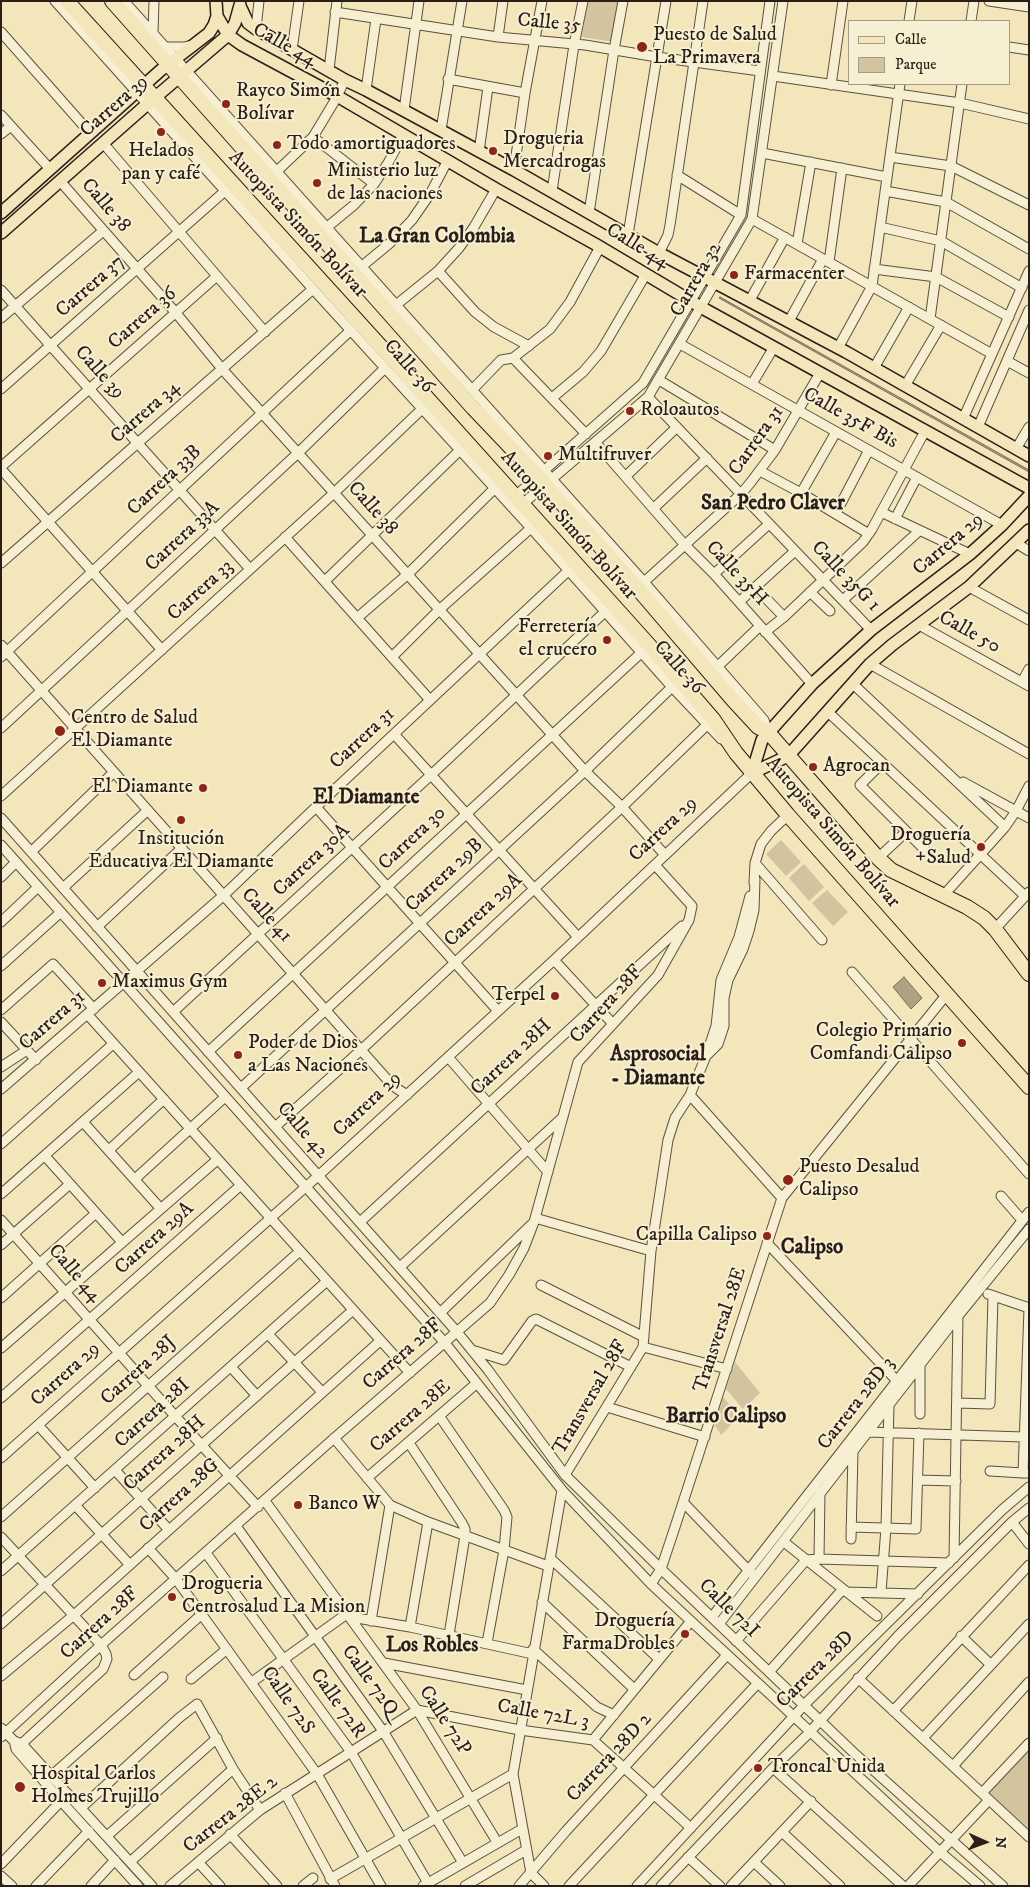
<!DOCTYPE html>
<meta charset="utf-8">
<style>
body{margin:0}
#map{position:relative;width:1030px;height:1887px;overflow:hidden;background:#f3e6ba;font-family:"IM FELL DW Pica",serif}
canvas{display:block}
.frame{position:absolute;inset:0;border:2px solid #2b1e18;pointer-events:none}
.legend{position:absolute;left:848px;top:20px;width:162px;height:65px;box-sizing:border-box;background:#f7efd2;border:1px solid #a59b88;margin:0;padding:6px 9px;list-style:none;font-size:15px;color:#2b1e18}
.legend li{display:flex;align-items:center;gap:10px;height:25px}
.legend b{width:25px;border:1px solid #a59b88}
.north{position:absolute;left:960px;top:1817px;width:50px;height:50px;-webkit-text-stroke:4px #f7efd2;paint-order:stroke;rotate:92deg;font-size:14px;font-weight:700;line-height:20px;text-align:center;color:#2b1e18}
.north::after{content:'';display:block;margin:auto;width:18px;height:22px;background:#2b1e18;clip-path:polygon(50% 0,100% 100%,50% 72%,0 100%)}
</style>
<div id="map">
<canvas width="1030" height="1887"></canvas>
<div class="frame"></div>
<ul class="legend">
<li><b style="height:6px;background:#f3e6ba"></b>Calle</li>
<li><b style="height:14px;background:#d1c49e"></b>Parque</li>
</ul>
<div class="north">N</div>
</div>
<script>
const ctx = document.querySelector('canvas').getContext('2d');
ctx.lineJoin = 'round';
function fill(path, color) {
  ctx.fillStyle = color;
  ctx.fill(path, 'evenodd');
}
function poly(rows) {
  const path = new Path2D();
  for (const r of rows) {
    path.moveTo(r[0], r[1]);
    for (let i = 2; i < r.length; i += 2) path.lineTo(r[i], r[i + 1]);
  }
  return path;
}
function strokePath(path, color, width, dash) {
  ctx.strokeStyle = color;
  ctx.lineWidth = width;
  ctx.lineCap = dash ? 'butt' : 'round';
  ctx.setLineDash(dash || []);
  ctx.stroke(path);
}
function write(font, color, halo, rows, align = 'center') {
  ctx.font = font + ' "IM FELL DW Pica",serif';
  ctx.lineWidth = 4;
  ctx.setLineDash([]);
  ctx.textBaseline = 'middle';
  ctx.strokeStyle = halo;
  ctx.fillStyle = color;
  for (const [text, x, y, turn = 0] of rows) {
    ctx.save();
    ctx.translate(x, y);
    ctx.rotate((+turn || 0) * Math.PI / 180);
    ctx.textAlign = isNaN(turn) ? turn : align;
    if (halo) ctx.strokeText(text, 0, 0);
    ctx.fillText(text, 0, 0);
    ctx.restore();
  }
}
const green = poly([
 [587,1,620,1,614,42,582,37],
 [781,840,801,862,786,876,766,854],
 [804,864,824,887,809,901,789,878],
 [827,890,848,912,833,926,812,903],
 [735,1362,760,1393,743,1409,726,1389],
 [723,1397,739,1417,721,1435,714,1424],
 [1029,1748,1029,1827,1027,1829,988,1793]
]);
const water = poly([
 [720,297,1029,470,1029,472,719,298,720,297],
 [904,977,922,998,911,1009,893,987,904,977]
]);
const minor = poly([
 [55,1,313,289,531,528,672,687,721,739],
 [124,1,644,582,764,720,768,732],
 [989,1,1029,7],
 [335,12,498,37,585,45,657,57,760,71],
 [909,21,912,1],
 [971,21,974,1],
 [256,29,259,1],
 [1,32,90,133],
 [153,34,154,1],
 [498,37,503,1],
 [162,47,184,47,192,45],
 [1009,47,1029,50],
 [292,50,299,1],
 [329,70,337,1],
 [773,76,960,103,1029,119],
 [448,79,525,93],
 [831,85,843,1],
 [366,90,376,19],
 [404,110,419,1],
 [1,115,50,169],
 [441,130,462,1],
 [1,134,11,126],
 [313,137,374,184],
 [103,143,265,332],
 [479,152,488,87],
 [762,153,887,177],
 [890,157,951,166,1029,205],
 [514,170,525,93,542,1],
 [276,172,313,137,334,102,345,80],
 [677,175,741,215],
 [60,181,176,313,223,370,298,453,585,771,622,807,665,855],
 [552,191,574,45,583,1],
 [885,191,946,202,1029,249],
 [589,213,614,50,623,1],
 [752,219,992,354],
 [880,227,941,241,1022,288],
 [326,228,354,205,374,184,388,163,403,135],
 [628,235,666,1],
 [797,244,811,162],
 [659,253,668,235,670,225,703,1],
 [829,262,842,168],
 [361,267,390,243,412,220,430,194,448,160],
 [874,269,936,277,1009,317],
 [438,271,475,312,494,327,529,346],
 [1,290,250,569],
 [750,300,785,237],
 [396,305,438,271,459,248,474,227,496,189],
 [1,318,103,231],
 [930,319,962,84],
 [789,321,823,259],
 [680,344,1002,525],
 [838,348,872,286,900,84],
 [513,358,586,434],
 [1007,361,1029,373],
 [874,368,909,307],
 [659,380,775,450],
 [752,384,774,347],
 [905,386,941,325],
 [1,389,225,191],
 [472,390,501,360,513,358,550,329,570,302,600,247],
 [648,397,871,630],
 [552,398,583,372,601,351,646,274],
 [963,419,1029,271],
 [978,427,1029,310],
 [596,443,684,544,714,574,812,684],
 [1016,449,1029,427],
 [1,467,217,276],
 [1,469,162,650],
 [760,471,801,493,869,534],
 [626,476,677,427],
 [801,493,836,432],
 [512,499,643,383,741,215,770,1],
 [519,507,648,397,752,219,783,1],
 [654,508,707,458],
 [881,512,970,554],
 [836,513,869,450],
 [895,519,917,477],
 [285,537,430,700],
 [1016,543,1029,551],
 [1,563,313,289],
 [714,574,769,524],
 [325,581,459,451],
 [644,582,741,494,751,482,775,450,820,373],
 [755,587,784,617],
 [969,587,1029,620],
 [810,592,830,611],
 [843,600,919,531],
 [739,602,795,551],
 [357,618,408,574,495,488],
 [919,625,1029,686],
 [765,632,784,617,863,542,872,529,925,431],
 [1,645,393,1086,407,1095],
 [1,657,351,330],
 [392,657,439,610,531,528],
 [870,664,1029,754],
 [717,667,760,626],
 [1022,682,1029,669],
 [853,684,1005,827],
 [828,712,1025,896],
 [1,728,298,453,385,368],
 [394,734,578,937],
 [882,763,860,785,931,856],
 [963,782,1029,818],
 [1,796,334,493,422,409],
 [316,807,498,1011],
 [1,818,457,1332,488,1370,565,1475,661,1569,853,1752,1003,1886],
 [1,845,445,1343,562,1490,651,1584,940,1852,980,1886],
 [31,852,114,772],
 [878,858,906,832],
 [755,863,822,940],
 [1,877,16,862],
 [754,883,755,863,761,844,771,831,788,815],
 [63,888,148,810],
 [942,897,1005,827,1016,811,1029,786],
 [1,922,38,887],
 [97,927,182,848],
 [995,929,1029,892],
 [554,960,613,1024],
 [1,966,61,912],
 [852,972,1029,1174],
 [1,1010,53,964,94,1009],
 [173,1012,431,775,609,608],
 [88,1015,410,1373],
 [1,1022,36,1060],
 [208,1052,641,653],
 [707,1053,716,1026,721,980,739,937,750,896],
 [448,1057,548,1172],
 [1,1067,27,1050],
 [241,1088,585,771,672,687],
 [1,1089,224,895,316,807,568,571],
 [690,1095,782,1198],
 [83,1122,161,1209],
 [275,1127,361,1050,622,807,710,722],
 [1,1144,113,1044],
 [109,1150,164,1099],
 [45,1156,122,1242],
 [135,1179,225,1097],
 [1,1194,139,1072],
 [1001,1196,1022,1220],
 [535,1218,651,1251],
 [1,1220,175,1416,258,1507],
 [360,1222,682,926],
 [767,1243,897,1381],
 [1,1245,70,1184],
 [400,1267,563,1117],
 [541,1285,644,1337],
 [988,1294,1029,1308],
 [1,1298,96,1213],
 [1029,1309,1023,1473,1029,1473],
 [440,1313,532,1224],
 [268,1334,322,1392],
 [643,1347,727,1369],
 [1,1348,217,1160],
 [472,1350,504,1360,532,1321,536,1319,631,1367],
 [920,1366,920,1414],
 [231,1367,257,1396],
 [1,1398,241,1185],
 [958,1403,990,1404,993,1297],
 [607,1407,705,1437],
 [440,1417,504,1510,507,1517,504,1550,487,1643],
 [38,1425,95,1488],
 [868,1432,1024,1437],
 [334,1438,390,1505,428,1522,548,1566],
 [409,1443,462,1523,465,1529,465,1536,449,1635],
 [1,1458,318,1176,554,960,752,773],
 [115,1470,169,1530],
 [990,1471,1023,1473],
 [565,1475,643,1347,651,1251,668,1140,675,1118,690,1095,706,1056,718,1044,724,1026,724,998,728,980,743,949,749,931,754,910,755,879],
 [367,1478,477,1383],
 [918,1480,956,1481],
 [265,1501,417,1710,497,1842],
 [683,1502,752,1574],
 [75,1505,130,1565],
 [1,1517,300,1251],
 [1012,1522,1029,1544],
 [236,1526,383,1731,463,1863],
 [851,1527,916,1529,919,1433],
 [1,1537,101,1645,106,1654,107,1659,103,1669,16,1749],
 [851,1539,853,1451],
 [784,1542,877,1616],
 [148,1548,176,1579,317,1774,381,1886],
 [206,1553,351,1752,428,1883],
 [550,1558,659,1659],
 [954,1558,958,1316],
 [819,1559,820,1492],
 [1,1571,327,1281],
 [651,1584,661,1569,675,1527,782,1198,947,994],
 [846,1592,918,1594],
 [881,1592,886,1528,889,1405],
 [542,1602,634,1689],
 [351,1617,410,1627,533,1654],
 [712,1617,1029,1212],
 [371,1621,390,1505],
 [1,1624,353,1310],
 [719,1624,954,1321,1029,1229],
 [410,1627,428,1522],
 [961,1636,991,1665],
 [736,1641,806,1560,819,1559,949,1563],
 [533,1649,597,1707,614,1715],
 [384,1663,527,1690],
 [769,1672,843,1589],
 [134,1675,202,1614],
 [1,1676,74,1615,380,1341],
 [858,1678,1029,1837],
 [191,1679,227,1649],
 [252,1682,348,1613],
 [417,1710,520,1730,593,1740,691,1828],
 [893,1711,1029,1565],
 [1,1728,14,1741,22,1744,152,1886],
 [1,1737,101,1645,332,1440,490,1303,509,1275,524,1248,534,1222,578,1062,658,975,689,920,692,906,655,865],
 [923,1738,1029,1624],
 [593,1740,691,1621],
 [15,1745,16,1749,61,1801,138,1886],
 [953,1766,1029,1682],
 [773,1768,903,1886],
 [51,1776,163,1677],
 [285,1793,335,1886],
 [982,1793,1029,1743],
 [81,1808,179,1718,197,1704,233,1769,260,1810],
 [782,1832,840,1886],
 [230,1834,277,1886],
 [107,1836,217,1738],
 [688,1857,720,1886],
 [130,1862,233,1769],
 [198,1862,220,1886],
 [754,1862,780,1886],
 [1,1864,61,1801],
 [531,1873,513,1774,562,1490],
 [531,1873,544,1886],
 [1,1876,12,1886],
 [330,1879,513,1774],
 [36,1886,89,1831],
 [91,1886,115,1860],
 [170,1886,260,1810,417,1710],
 [303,1886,313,1878],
 [423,1886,522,1829],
 [465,1886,526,1850],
 [519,1886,566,1831,727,1655],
 [569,1886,758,1683],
 [637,1886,807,1702,1002,1510,1029,1487],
 [661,1886,773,1768,807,1735,898,1636,1012,1522,1029,1508],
 [731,1886,811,1801],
 [908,1886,989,1800]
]);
const major = poly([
 [240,6,248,23,256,29,345,80,366,90,514,170,659,253,846,352,1029,456],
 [217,16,228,35,242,45,337,96,496,189,595,244,706,310,1029,488],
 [1,213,161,70,209,33,214,25,217,16,216,1],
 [1,233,144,107,228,35,235,23,240,5],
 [752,773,762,740,812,684,871,630,970,554,1002,525,1029,496],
 [752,773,788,756,870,664,892,645,969,587,1029,530]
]);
const highway = poly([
 [67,1,393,360,649,645,713,719,736,753,788,815,1029,1087],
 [112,1,473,408,533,471,638,589,733,700,758,727,768,732,878,858,891,870,967,907,984,918,995,929,1029,974]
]);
const markers = [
 [642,47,6,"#8f2418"],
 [226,104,5,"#8f2418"],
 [161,132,5,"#8f2418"],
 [277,145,5,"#8f2418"],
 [493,151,5,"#8f2418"],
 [317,183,5,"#8f2418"],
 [734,275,5,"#8f2418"],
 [630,411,5,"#8f2418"],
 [548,456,5,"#8f2418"],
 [607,640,5,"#8f2418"],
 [60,731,6,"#8f2418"],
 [813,767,5,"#8f2418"],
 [203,788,5,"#8f2418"],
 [181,820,5,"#8f2418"],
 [981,847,5,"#8f2418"],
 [102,983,5,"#8f2418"],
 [555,996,5,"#8f2418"],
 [962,1043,5,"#8f2418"],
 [238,1055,5,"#8f2418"],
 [788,1180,6,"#8f2418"],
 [767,1236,5,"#8f2418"],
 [298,1505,5,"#8f2418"],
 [172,1597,5,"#8f2418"],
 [685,1634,5,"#8f2418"],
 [758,1768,5,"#8f2418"],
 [20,1787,6,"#8f2418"]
];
const streetNames = [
 ["Calle 35",549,24,5],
 ["Calle 44",284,46,29],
 ["Carrera 39",115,107,-41],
 ["Calle 38",105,206,49],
 ["Autopista Simón Bolívar",297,225,47],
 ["Calle 44",637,247,31],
 ["Carrera 32",697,280,-60],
 ["Carrera 37",91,287,-41],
 ["Carrera 36",143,319,-41],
 ["Calle 36",408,367,48],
 ["Calle 39",99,373,48],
 ["Carrera 34",146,413,-41],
 ["Calle 35F Bis",850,419,29],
 ["Carrera 31",757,441,-55],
 ["Carrera 33B",165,481,-43],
 ["Calle 38",372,509,48],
 ["Autopista Simón Bolívar",568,526,48],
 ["Carrera 33A",183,537,-43],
 ["Carrera 29",949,545,-40],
 ["Calle 35H",736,574,47],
 ["Calle 35G 1",845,577,46],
 ["Carrera 33",201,591,-42],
 ["Calle 50",969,633,29],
 ["Calle 36",678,668,48],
 ["Carrera 31",363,739,-43],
 ["Carrera 29",664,830,-43],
 ["Autopista Simón Bolívar",832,833,49],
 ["Carrera 30",413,839,-43],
 ["Carrera 30A",312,861,-43],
 ["Carrera 29B",445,876,-43],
 ["Carrera 29A",484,911,-43],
 ["Calle 41",266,916,48],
 ["Carrera 28F",607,1005,-48],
 ["Carrera 31",53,1021,-41],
 ["Carrera 28H",512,1058,-43],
 ["Carrera 29",368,1105,-43],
 ["Calle 42",302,1131,49],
 ["Carrera 29A",155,1239,-42],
 ["Calle 44",74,1274,49],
 ["Transversal 28E",721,1330,-72],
 ["Carrera 28F",403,1355,-41],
 ["Carrera 28J",139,1371,-42],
 ["Carrera 29",66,1375,-42],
 ["Transversal 28F",591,1398,-60],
 ["Carrera 28D 3",857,1404,-52],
 ["Carrera 28I",153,1414,-42],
 ["Carrera 28E",411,1417,-41],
 ["Carrera 28H",165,1454,-42],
 ["Carrera 28G",180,1496,-42],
 ["Calle 72I",728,1609,44],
 ["Carrera 28F",100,1624,-42],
 ["Carrera 28D",816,1670,-45],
 ["Calle 72Q",369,1681,54],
 ["Calle 72S",287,1701,55],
 ["Calle 72R",337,1704,54],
 ["Calle 72L 3",543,1715,10],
 ["Calle 72P",444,1721,57],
 ["Carrera 28D 2",610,1758,-47],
 ["Carrera 28E 2",231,1815,-38]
];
const poiNames = [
 ["Puesto de Salud",653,36],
 ["La Primavera",653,59],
 ["Rayco Simón",236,92],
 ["Bolívar",236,115],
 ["Drogueria",503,140],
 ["Mercadrogas",503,163],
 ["Todo amortiguadores",287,145],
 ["Helados",161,152,"center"],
 ["pan y café",161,175,"center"],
 ["Ministerio luz",327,172],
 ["de las naciones",327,195],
 ["Farmacenter",744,275],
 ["Roloautos",640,411],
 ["Multifruver",558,456],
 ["Ferretería",597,628,"right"],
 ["el crucero",597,651,"right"],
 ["Centro de Salud",71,719],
 ["El Diamante",71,742],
 ["Agrocan",823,767],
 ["El Diamante",193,788,"right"],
 ["Droguería",971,836,"right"],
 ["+Salud",971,859,"right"],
 ["Institución",181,840,"center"],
 ["Educativa El Diamante",181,863,"center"],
 ["Maximus Gym",112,983],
 ["Terpel",545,996,"right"],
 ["Colegio Primario",952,1032,"right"],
 ["Comfandi Calipso",952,1055,"right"],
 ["Poder de Dios",248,1044],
 ["a Las Naciones",248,1067],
 ["Puesto Desalud",799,1168],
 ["Calipso",799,1191],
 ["Capilla Calipso",757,1236,"right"],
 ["Banco W",308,1505],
 ["Drogueria",182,1585],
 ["Centrosalud La Mision",182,1608],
 ["Droguería",675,1622,"right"],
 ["FarmaDrobles",675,1645,"right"],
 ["Troncal Unida",768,1768],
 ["Hospital Carlos",31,1775],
 ["Holmes Trujillo",31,1798]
];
const neighbourhoodNames = [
 ["La Gran Colombia",437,238],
 ["San Pedro Claver",773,505],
 ["El Diamante",366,799],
 ["Asprosocial",658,1056],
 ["- Diamante",658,1080],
 ["Calipso",812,1249],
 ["Barrio Calipso",726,1418],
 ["Los Robles",432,1647]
];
fill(green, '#d1c49e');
fill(water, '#afa283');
strokePath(water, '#7a6d58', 1);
strokePath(minor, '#5d5040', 11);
strokePath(major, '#2b1e18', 14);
strokePath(highway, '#2b1e18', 16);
strokePath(minor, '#f7efd2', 9);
strokePath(major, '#f3e6ba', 11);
strokePath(highway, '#f3e6ba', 14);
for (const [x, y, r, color] of markers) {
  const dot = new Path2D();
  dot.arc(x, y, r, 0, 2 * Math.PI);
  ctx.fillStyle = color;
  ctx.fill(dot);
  strokePath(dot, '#f7efd2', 2);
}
write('20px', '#2b1e18', '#f7efd2', streetNames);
write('20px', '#2b1e18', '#f7efd2', poiNames, 'left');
write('bold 21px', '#2b1e18', '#f7efd2', neighbourhoodNames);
</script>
